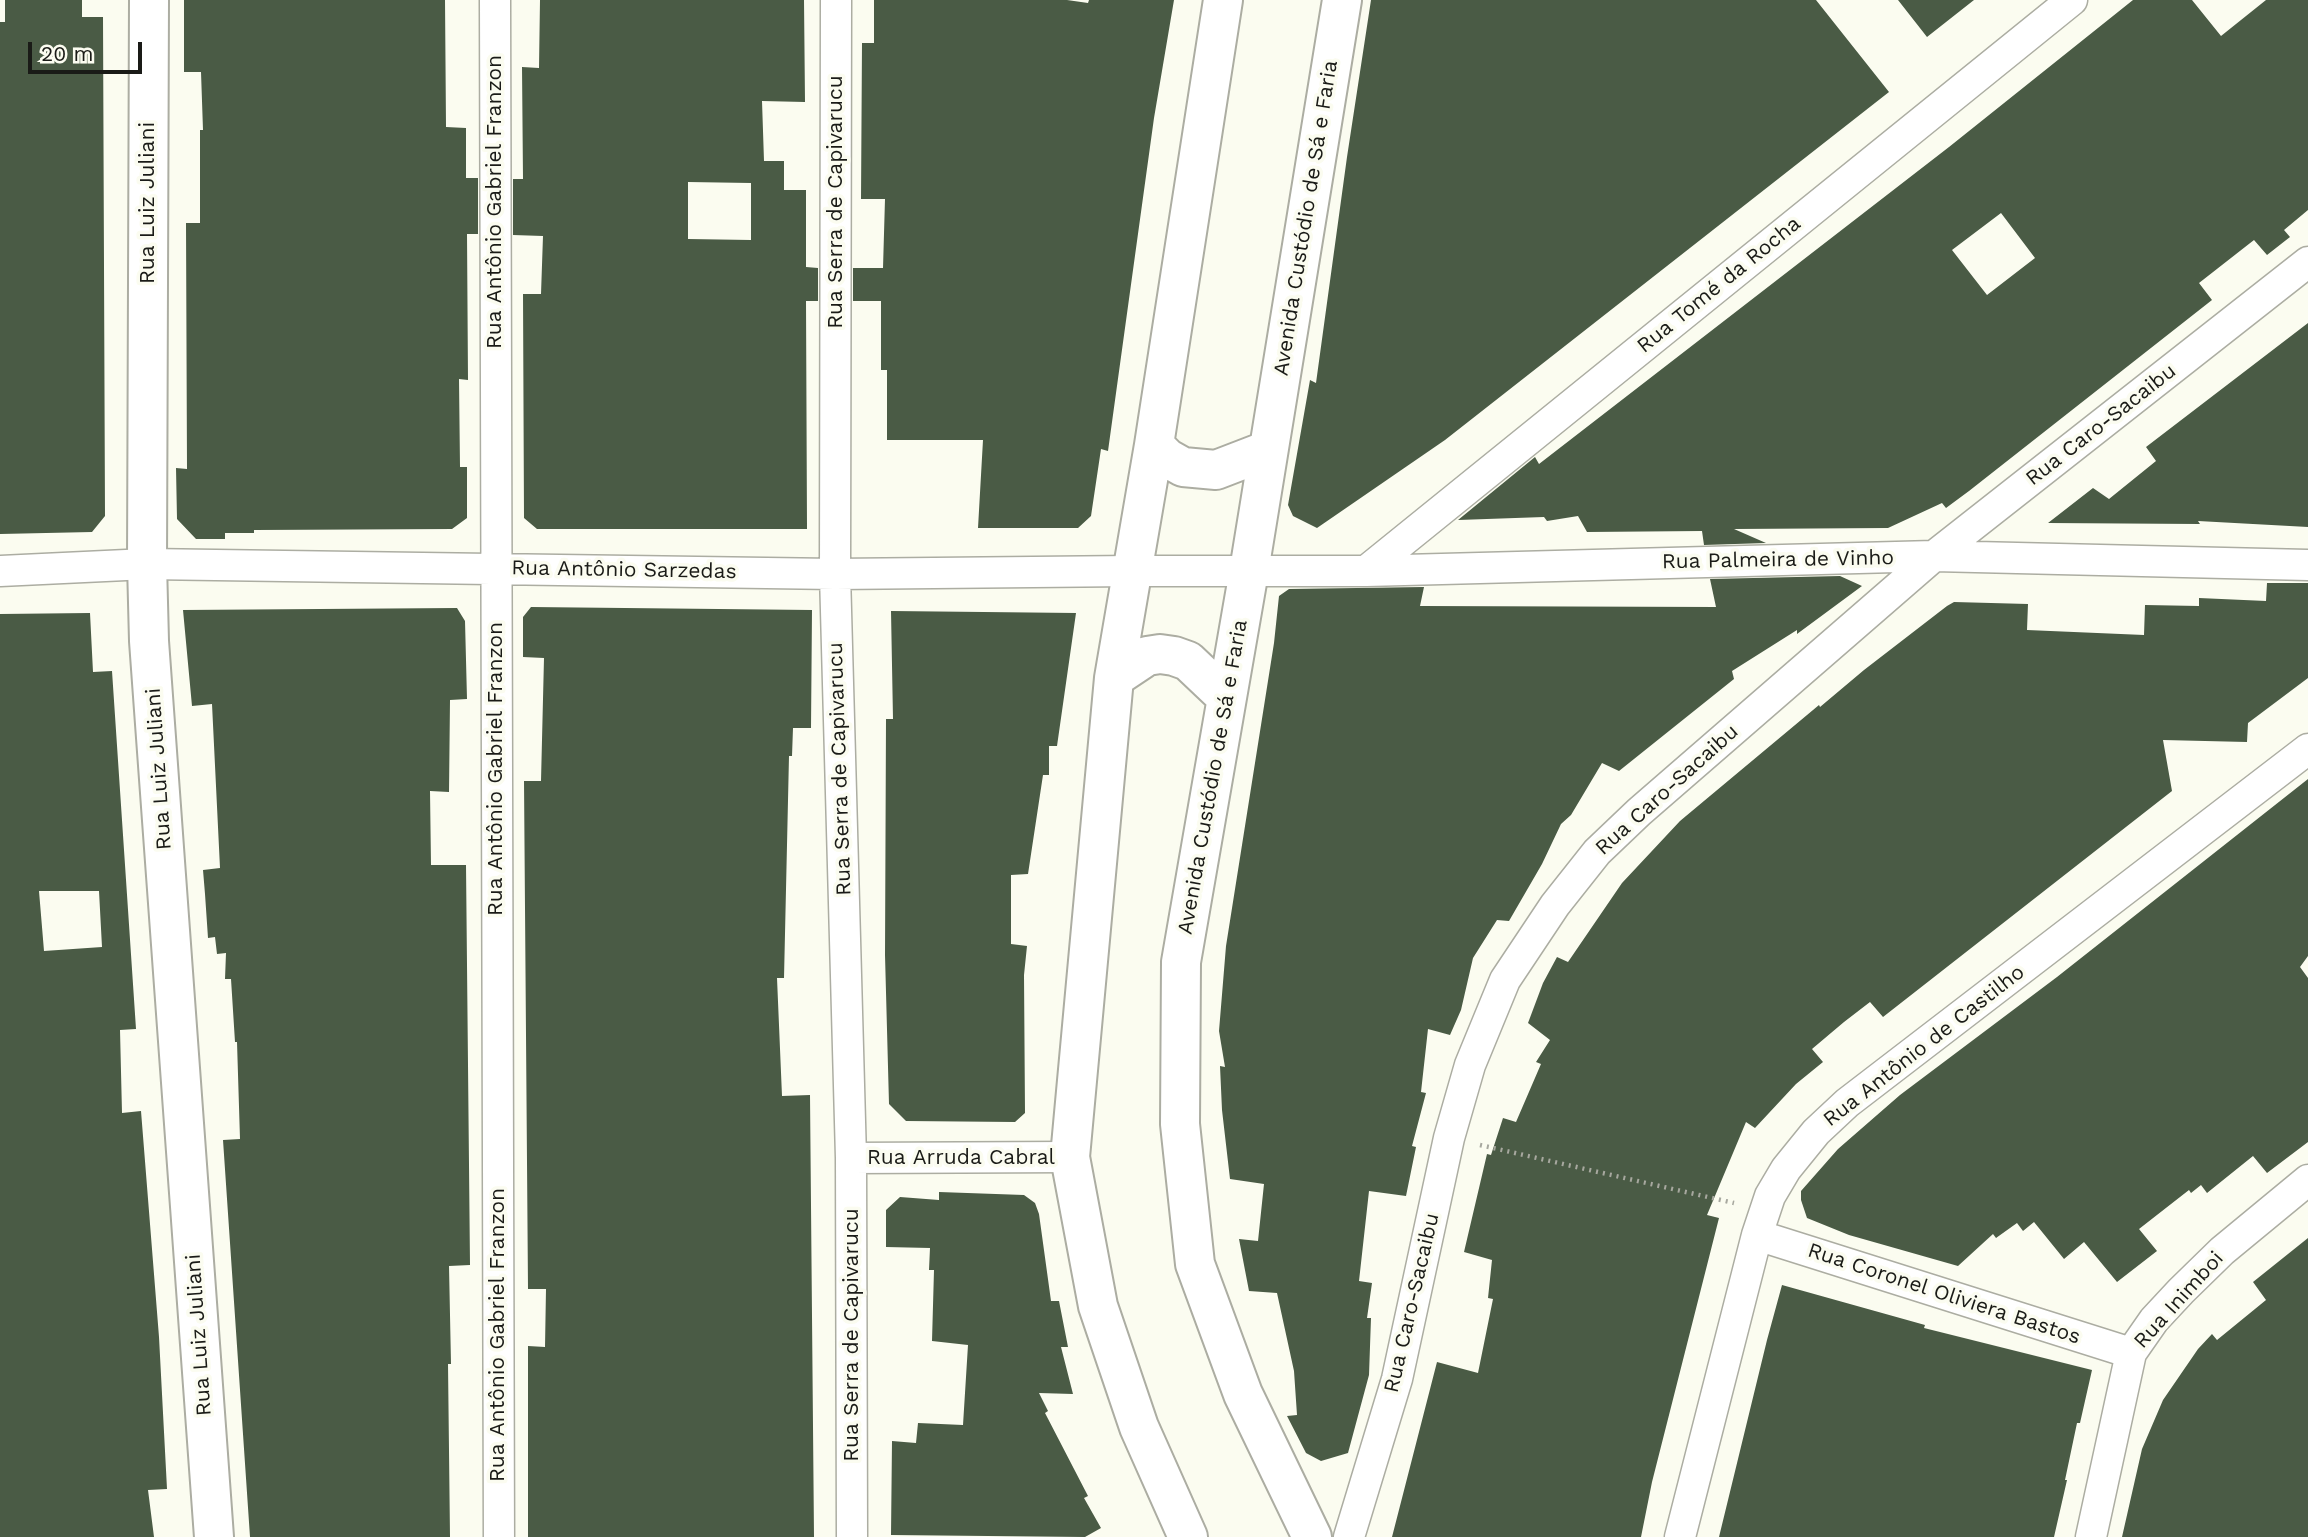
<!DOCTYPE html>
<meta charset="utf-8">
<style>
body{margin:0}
#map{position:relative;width:2308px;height:1537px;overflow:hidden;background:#fbfcf0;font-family:"Work Sans",sans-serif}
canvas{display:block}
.scale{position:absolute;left:28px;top:42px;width:114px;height:32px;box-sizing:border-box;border:4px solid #1a1b17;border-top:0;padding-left:9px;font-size:21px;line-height:24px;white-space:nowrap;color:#1a1b17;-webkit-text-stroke:5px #fbfcf0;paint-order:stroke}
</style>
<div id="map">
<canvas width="2308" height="1537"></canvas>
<div class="scale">20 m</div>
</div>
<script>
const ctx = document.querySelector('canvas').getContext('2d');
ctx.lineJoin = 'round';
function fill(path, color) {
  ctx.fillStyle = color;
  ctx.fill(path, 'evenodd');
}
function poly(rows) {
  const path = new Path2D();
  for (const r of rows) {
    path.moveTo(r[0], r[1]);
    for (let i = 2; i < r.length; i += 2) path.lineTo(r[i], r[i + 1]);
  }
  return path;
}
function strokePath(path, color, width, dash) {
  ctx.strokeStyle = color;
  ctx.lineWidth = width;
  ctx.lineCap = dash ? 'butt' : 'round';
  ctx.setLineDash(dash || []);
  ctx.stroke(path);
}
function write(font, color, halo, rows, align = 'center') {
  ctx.font = font + ' "Work Sans",sans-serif';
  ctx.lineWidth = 7;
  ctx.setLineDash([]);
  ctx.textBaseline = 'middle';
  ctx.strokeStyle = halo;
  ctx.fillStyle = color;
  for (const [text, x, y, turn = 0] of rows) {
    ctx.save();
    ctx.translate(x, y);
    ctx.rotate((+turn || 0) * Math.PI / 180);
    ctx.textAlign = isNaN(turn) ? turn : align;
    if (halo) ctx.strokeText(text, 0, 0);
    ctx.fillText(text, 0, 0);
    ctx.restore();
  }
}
const building = poly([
 [5,0,82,0,82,17,103,17,105,516,92,532,0,534,0,22,5,22],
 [184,0,445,0,446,127,466,128,466,178,478,178,478,234,467,234,468,380,459,379,460,467,467,467,467,518,452,529,254,530,254,533,225,533,225,539,196,539,177,519,176,468,187,469,186,223,200,223,200,130,203,130,201,72,184,72],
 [540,0,804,0,805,102,762,101,764,161,784,161,784,190,806,190,806,267,818,268,818,301,806,301,807,529,537,529,524,518,523,294,541,294,543,236,513,235,513,179,523,179,522,67,539,68],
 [688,182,751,183,751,240,688,239],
 [874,0,1067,0,1088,3,1089,0,1174,0,1154,118,1108,451,1101,449,1091,516,1078,528,978,528,983,440,887,440,887,370,881,370,881,301,853,301,853,268,883,268,885,199,861,199,862,43,874,43],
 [1371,0,1816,0,1889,92,1445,440,1317,528,1293,516,1288,505,1310,380,1316,383,1347,157],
 [1898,0,1974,0,1927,37],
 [2133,0,2192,0,2221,36,2266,0,2308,0,2308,210,2284,230,2290,237,2267,255,2254,240,2199,283,2212,300,1969,491,1946,508,1942,503,1888,528,1734,529,1766,543,1704,545,1702,531,1587,532,1578,516,1547,521,1544,517,1458,520,1535,457,1539,464,1949,147],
 [2001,213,2035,258,1987,295,1952,250],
 [2308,323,2308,527,2198,521,2200,524,2048,523,2093,488,2109,499,2156,461,2146,447],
 [1840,576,1862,586,1797,634,1797,630,1732,671,1734,679,1619,771,1602,763,1571,815,1561,824,1542,864,1509,921,1497,920,1473,958,1461,1010,1450,1035,1428,1029,1421,1092,1426,1093,1412,1146,1416,1147,1406,1196,1369,1191,1359,1281,1372,1283,1367,1318,1371,1318,1369,1375,1348,1453,1321,1461,1306,1453,1287,1416,1297,1415,1294,1371,1277,1293,1249,1291,1239,1239,1258,1241,1264,1184,1230,1179,1222,1110,1220,1066,1225,1067,1219,1031,1226,946,1274,643,1279,596,1289,589,1424,587,1420,606,1716,607,1710,579],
 [2267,583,2308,583,2308,678,2248,723,2247,742,2163,740,2172,791,1883,1017,1870,1002,1844,1022,1812,1049,1823,1062,1796,1084,1755,1128,1746,1122,1707,1215,1719,1218,1652,1482,1641,1537,1392,1537,1437,1362,1478,1373,1493,1299,1488,1298,1492,1260,1464,1252,1487,1154,1491,1155,1503,1118,1516,1122,1541,1064,1536,1062,1550,1040,1528,1023,1543,983,1557,957,1568,962,1622,883,1680,821,1819,705,1820,707,1864,670,1947,606,1954,602,2028,604,2027,630,2144,635,2145,605,2199,606,2199,598,2266,601],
 [531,607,812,610,811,728,793,728,792,756,789,756,784,978,777,978,782,1096,810,1095,814,1537,528,1537,528,1346,545,1347,546,1289,528,1289,524,781,541,781,544,658,523,657,523,617],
 [457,608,465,621,467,699,450,700,449,792,430,791,431,865,466,865,470,1265,449,1266,451,1364,448,1364,450,1537,250,1537,223,1140,240,1139,237,1042,235,1042,231,979,225,979,226,953,217,954,215,937,208,938,205,894,203,870,220,868,212,704,192,706,183,610],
 [891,611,1076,613,1057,746,1049,746,1049,775,1043,775,1028,874,1011,875,1011,944,1027,946,1024,975,1025,1113,1015,1122,906,1121,889,1104,885,955,886,719,893,719],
 [90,613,93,672,112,671,136,1029,120,1030,122,1113,141,1111,159,1337,167,1489,148,1490,154,1537,0,1537,0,614],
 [39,891,99,891,102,947,44,951],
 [2308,779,2308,956,2300,967,2308,978,2308,1142,2267,1173,2253,1156,2207,1193,2201,1185,2191,1193,2189,1190,2139,1229,2157,1251,2117,1282,2084,1242,2064,1259,2034,1222,2023,1231,2017,1223,1996,1238,1993,1234,1958,1266,1849,1235,1807,1218,1801,1200,1801,1191,1838,1149,1900,1095,2057,977],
 [939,1192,1024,1195,1035,1203,1039,1214,1051,1301,1059,1301,1068,1347,1061,1347,1073,1394,1039,1393,1048,1411,1045,1413,1088,1496,1084,1498,1101,1528,1085,1537,891,1535,892,1441,916,1443,918,1423,963,1425,968,1345,932,1341,934,1270,929,1270,930,1248,886,1247,886,1210,900,1197,939,1200],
 [2308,1238,2308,1537,2122,1537,2142,1449,2163,1400,2198,1349,2212,1334,2217,1340,2266,1300,2253,1282],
 [1782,1285,1925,1325,1924,1328,2092,1370,2080,1423,2077,1423,2065,1480,2067,1480,2054,1537,1719,1537,1767,1340]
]);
const path = poly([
 [1480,1145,1734,1203]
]);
const street = poly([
 [495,0,499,1537],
 [836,0,835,574,851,1158,852,1537],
 [0,571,147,564,835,574,1132,571,1366,571,1934,556,2308,565],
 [1366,571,2072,0],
 [851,1158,1070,1157],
 [1757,1235,2131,1353],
 [1349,1537,1397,1379,1449,1138,1470,1065,1505,980,1555,905,1597,852,1639,812,1934,556,2308,262],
 [1680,1537,1757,1235,1770,1196,1786,1169,1816,1132,1847,1103,2308,749],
 [2091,1537,2131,1353,2154,1320,2181,1291,2222,1251,2308,1180]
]);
const secondary = poly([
 [149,0,147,564,149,641,214,1537],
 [1154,445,1167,458,1183,467,1216,470,1268,450],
 [1114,678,1147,656,1160,654,1174,656,1188,661,1226,697],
 [1188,1537,1139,1427,1098,1306,1070,1157,1114,678,1154,445,1223,0],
 [1312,1537,1243,1394,1195,1264,1180,1124,1181,962,1249,571,1342,0]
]);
const streetNames = [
 ["Rua Antônio Gabriel Franzon",495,202,-90],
 ["Rua Serra de Capivarucu",836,202,-90],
 ["Rua Luiz Juliani",148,203,-90],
 ["Avenida Custódio de Sá e Faria",1306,218,-81],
 ["Rua Tomé da Rocha",1719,285,-39],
 ["Rua Caro-Sacaibu",2101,425,-38],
 ["Rua Palmeira de Vinho",1778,560,-1],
 ["Rua Antônio Sarzedas",624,570,1],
 ["Rua Luiz Juliani",159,769,-94],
 ["Rua Antônio Gabriel Franzon",496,769,-90],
 ["Rua Serra de Capivarucu",840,769,-92],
 ["Avenida Custódio de Sá e Faria",1213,777,-80],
 ["Rua Caro-Sacaibu",1667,790,-42],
 ["Rua Antônio de Castilho",1924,1046,-38],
 ["Rua Arruda Cabral",961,1158],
 ["Rua Coronel Oliviera Bastos",1944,1294,18],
 ["Rua Inimboi",2179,1300,-48],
 ["Rua Caro-Sacaibu",1412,1303,-77],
 ["Rua Luiz Juliani",199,1335,-94],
 ["Rua Antônio Gabriel Franzon",498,1335,-90],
 ["Rua Serra de Capivarucu",852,1335,-90]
];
fill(building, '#4a5b45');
strokePath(street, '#acada2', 33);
strokePath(secondary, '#acada2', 42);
strokePath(path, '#a7a89f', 4.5, [2, 5]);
strokePath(street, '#fff', 30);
strokePath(secondary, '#fff', 38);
write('21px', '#1a1b17', '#fbfcf0', streetNames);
</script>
